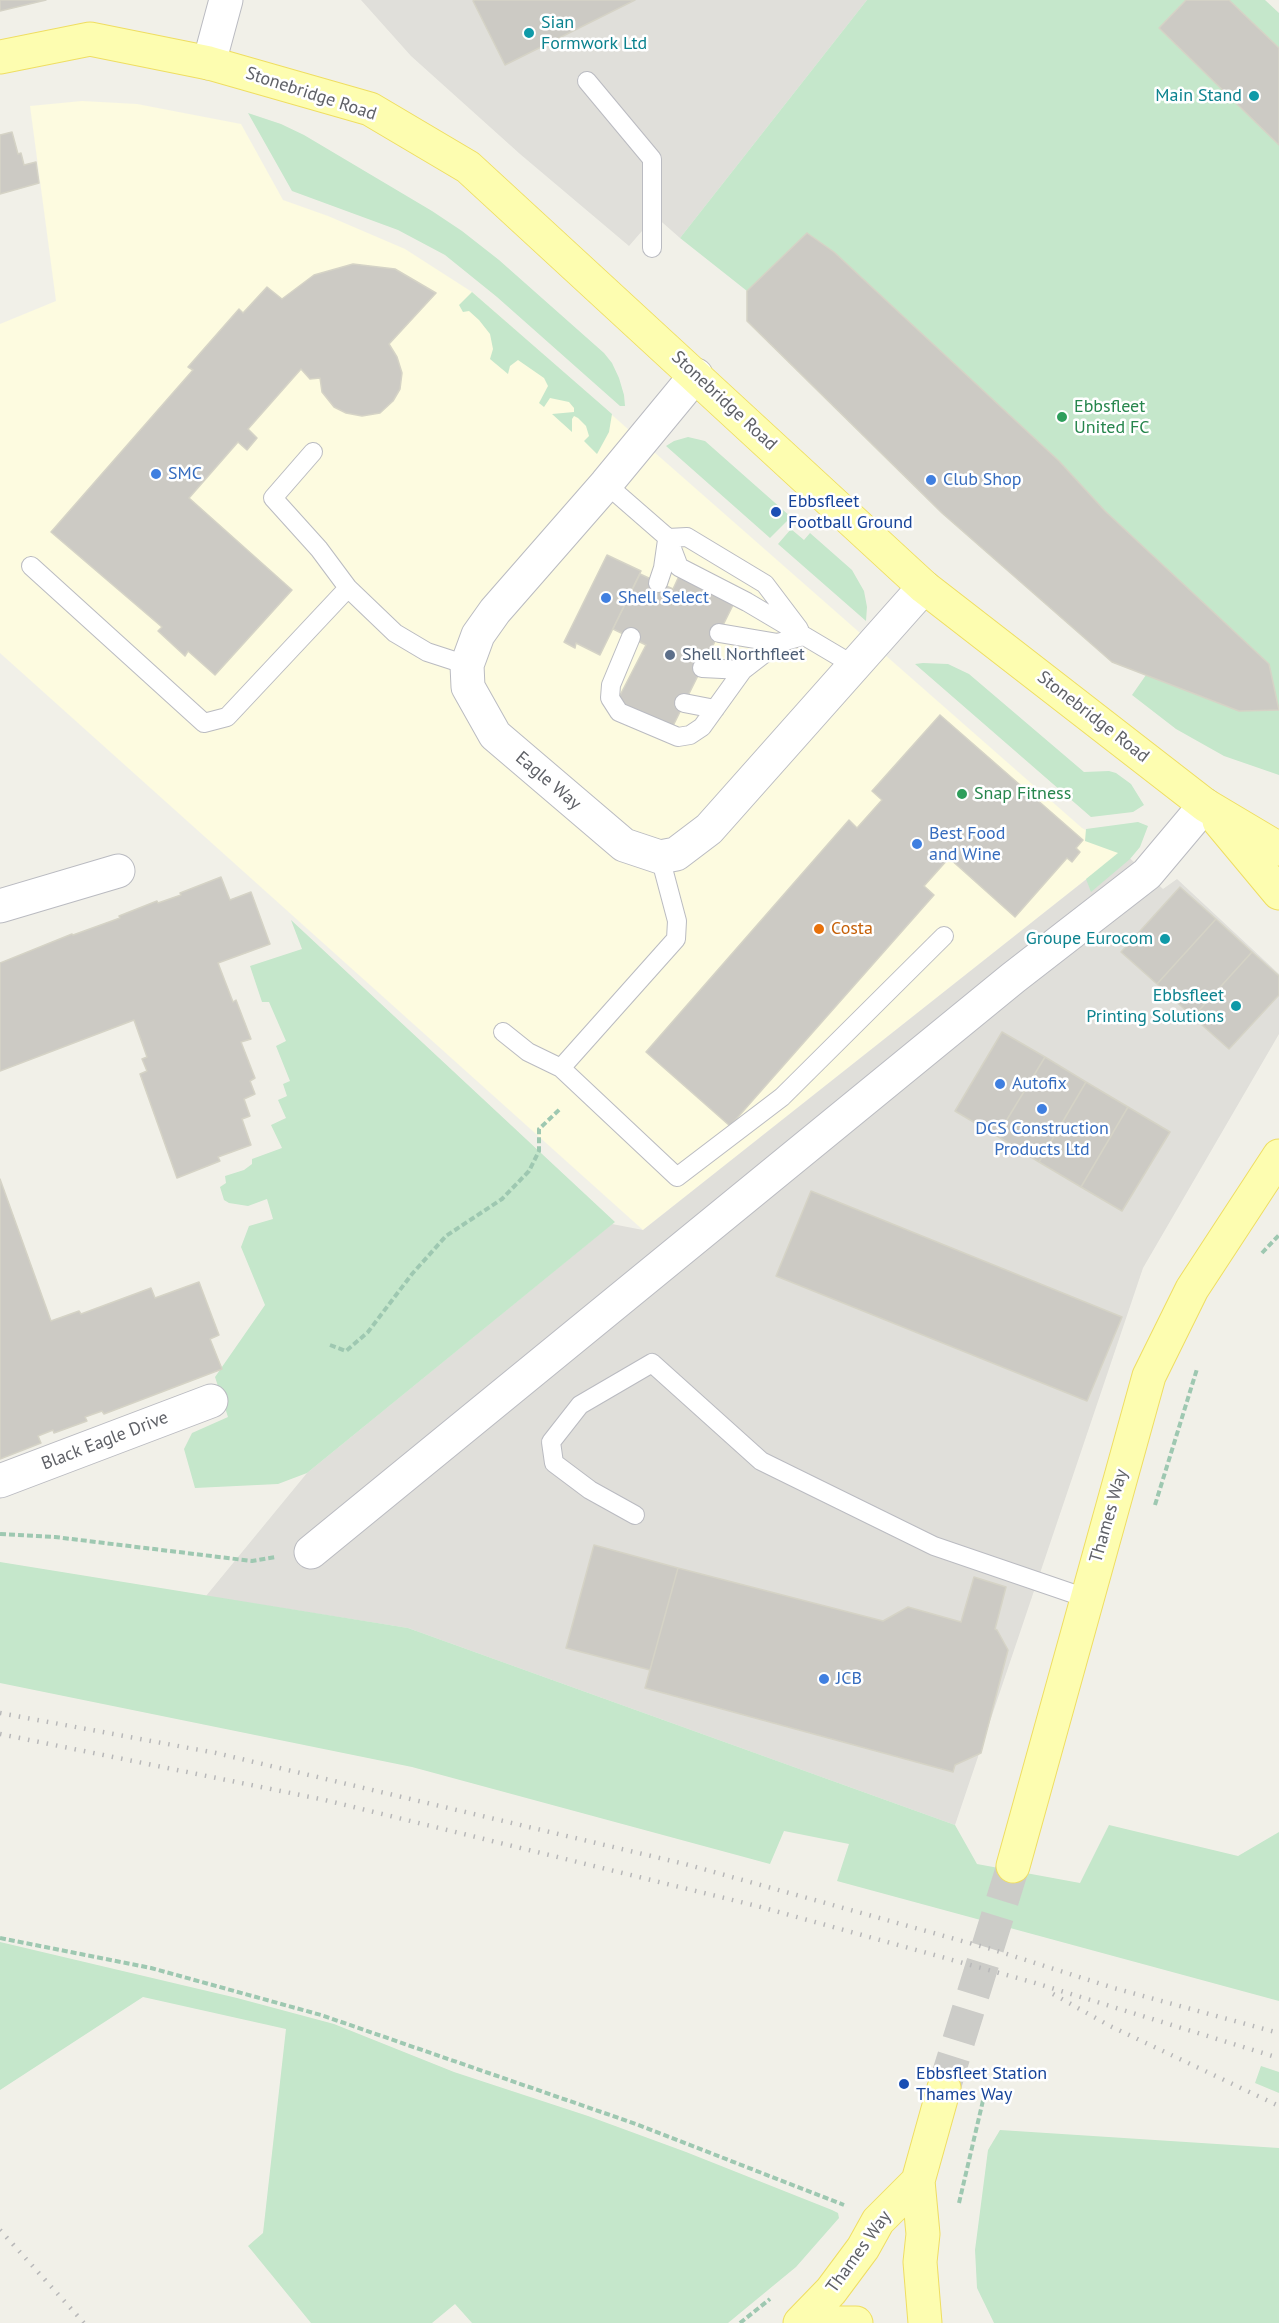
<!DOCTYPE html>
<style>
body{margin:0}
canvas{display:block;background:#f1f0e8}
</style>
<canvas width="1279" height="2323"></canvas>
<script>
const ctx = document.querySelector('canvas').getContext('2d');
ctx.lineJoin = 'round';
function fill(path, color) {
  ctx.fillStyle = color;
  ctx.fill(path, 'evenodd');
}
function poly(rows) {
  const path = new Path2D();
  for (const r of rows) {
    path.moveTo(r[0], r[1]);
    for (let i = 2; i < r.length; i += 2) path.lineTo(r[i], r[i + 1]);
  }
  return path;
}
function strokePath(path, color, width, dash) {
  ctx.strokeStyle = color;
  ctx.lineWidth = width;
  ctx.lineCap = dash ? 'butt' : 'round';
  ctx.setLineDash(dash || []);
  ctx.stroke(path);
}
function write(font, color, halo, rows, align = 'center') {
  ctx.font = font + ' "PT Sans",sans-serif';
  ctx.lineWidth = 5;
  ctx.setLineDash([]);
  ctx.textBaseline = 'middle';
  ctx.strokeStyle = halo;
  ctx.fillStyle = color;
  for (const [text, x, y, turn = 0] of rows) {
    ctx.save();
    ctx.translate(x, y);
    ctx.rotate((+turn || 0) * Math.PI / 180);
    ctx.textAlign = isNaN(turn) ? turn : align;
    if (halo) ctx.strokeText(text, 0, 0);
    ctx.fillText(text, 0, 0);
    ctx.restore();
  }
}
const commercial = poly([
 [82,101,137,104,241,124,283,200,328,216,405,249,472,292,1082,828,1122,851,643,1230,0,653,0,324,56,301,30,106]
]);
const industrial = poly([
 [361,0,867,0,680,238,655,216,629,246,520,154,411,56],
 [1122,851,1163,889,1177,879,1279,974,1279,1034,1143,1268,955,1825,408,1628,206,1596,307,1473,612,1224,643,1230]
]);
const green = poly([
 [867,0,1265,0,1279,13,1279,775,1224,756,1176,729,1132,695,1146,675,1112,662,942,513,747,291,680,238],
 [248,113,281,124,304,135,432,211,462,231,499,260,604,353,612,363,619,378,624,395,625,406,620,406,497,297,445,255,398,230,292,191],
 [472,292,612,414,609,432,597,454,584,441,589,436,586,426,578,418,574,416,572,419,572,432,552,414,574,412,574,408,569,402,550,398,544,407,539,403,548,386,544,378,518,360,510,366,508,374,490,359,493,349,490,334,479,320,469,311,463,312,459,305],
 [688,437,705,441,791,517,770,538,666,446,674,441],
 [791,529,804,540,810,533,852,570,864,591,867,607,866,621,778,544],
 [923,663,948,664,969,674,1084,772,1109,771,1116,773,1131,784,1144,805,1133,812,1091,817,915,664],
 [1138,822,1148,826,1140,847,1130,859,1091,892,1086,879,1118,853,1085,841,1086,829],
 [291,920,615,1222,307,1473,278,1484,195,1488,184,1449,192,1433,228,1417,215,1377,265,1305,241,1247,249,1226,273,1219,267,1199,248,1206,229,1203,224,1200,220,1187,226,1183,225,1176,244,1170,252,1164,252,1159,282,1148,271,1125,286,1118,278,1100,287,1096,283,1084,290,1081,276,1046,286,1041,269,1002,262,1002,250,966,302,949],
 [0,1562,408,1628,955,1825,977,1864,1080,1883,1109,1825,1238,1856,1279,1832,1279,2001,837,1881,849,1844,784,1831,770,1864,412,1767,0,1683],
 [0,1942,237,1998,334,2024,454,2072,588,2116,686,2152,832,2210,838,2213,839,2218,796,2267,728,2323,472,2323,455,2304,432,2323,311,2323,248,2246,263,2233,286,2029,143,1997,0,2090],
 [1261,2066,1279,2072,1279,2093,1255,2083],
 [1000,2130,1279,2148,1279,2323,994,2323,977,2288,975,2250,988,2150]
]);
const building = poly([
 [0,0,46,0,0,11,0,0],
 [475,0,635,0,505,65,473,1,475,0],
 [1186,0,1229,0,1279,48,1279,145,1159,28,1186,0],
 [12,132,18,154,21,153,24,165,36,162,39,183,0,194,0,135,12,132],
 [807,233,834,252,1059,461,1105,511,1269,664,1279,710,1239,711,1112,662,942,513,747,321,747,291,807,233],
 [353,264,395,269,436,293,389,344,397,357,402,373,400,389,393,401,380,413,362,416,346,413,334,407,322,392,320,378,310,379,301,369,248,429,257,438,247,450,238,442,189,498,292,590,215,675,188,651,185,656,158,631,162,627,51,532,193,370,188,367,239,309,243,313,267,287,282,299,314,275,353,264],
 [607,555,641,571,600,655,576,643,575,648,564,642,607,555],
 [640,574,673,589,680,574,735,601,669,734,614,707,646,645,613,629,640,574],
 [940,715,1083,840,1076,848,1080,852,1072,862,1067,858,1015,917,949,858,924,886,934,895,730,1126,646,1052,849,820,857,828,882,800,872,791,940,715],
 [221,877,230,900,251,892,270,944,218,963,233,1002,236,1000,251,1039,241,1042,255,1078,250,1081,255,1094,244,1099,250,1116,242,1119,251,1145,218,1157,220,1161,177,1178,140,1074,147,1071,142,1059,147,1057,134,1020,0,1071,0,963,72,934,73,935,120,918,119,916,157,901,158,903,181,895,180,893,221,877],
 [1180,887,1216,919,1157,984,1121,952,1180,887],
 [1216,919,1252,952,1193,1017,1157,984,1216,919],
 [1252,952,1279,976,1279,995,1229,1049,1193,1017,1252,952],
 [1002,1032,1045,1057,997,1136,955,1111,1002,1032],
 [1045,1057,1086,1082,1039,1162,997,1136,1045,1057],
 [1086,1082,1128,1107,1081,1187,1039,1162,1086,1082],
 [1128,1107,1170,1132,1122,1211,1081,1187,1128,1107],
 [0,1179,51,1321,79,1311,81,1314,151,1288,155,1298,199,1282,219,1335,210,1339,222,1369,104,1414,102,1411,85,1417,87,1421,54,1433,53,1430,38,1436,41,1443,0,1459,0,1179],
 [811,1191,1122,1317,1087,1401,776,1276,811,1191],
 [594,1545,678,1568,650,1670,566,1648,594,1545],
 [678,1568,883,1621,908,1607,961,1622,974,1577,1006,1587,995,1629,997,1630,1008,1650,981,1753,955,1765,953,1772,645,1688,678,1568]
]);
const primaryTunnel = poly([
 [944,2088,1013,1866]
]);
const path = poly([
 [1262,1253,1279,1235],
 [330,1345,346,1351,368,1332,412,1274,446,1236,502,1199,529,1171,539,1151,539,1129,560,1109],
 [1155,1505,1197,1369],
 [0,1534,55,1537,252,1561,276,1557],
 [0,1938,151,1968,321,2015,636,2124,844,2205],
 [959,2203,985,2092],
 [740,2323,770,2299]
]);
const lane = poly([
 [587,81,652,159,652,248],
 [313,452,273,498,319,549,348,588,395,633,427,652,467,665],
 [606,484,668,538,679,567,747,602,855,666],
 [668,538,687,537,765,584,799,629],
 [31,566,204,723,227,717,348,588],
 [658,583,663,568,667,540],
 [719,633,778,643],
 [631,637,611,685,610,698,619,712,678,737,690,735,702,727,743,670,778,643,803,636],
 [702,668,743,670],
 [684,703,715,709],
 [660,857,677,921,676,939,561,1068,677,1177,782,1097,944,936],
 [503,1032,528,1052,561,1068],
 [635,1515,590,1490,554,1463,551,1442,580,1405,652,1363,761,1461,934,1546,1086,1598]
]);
const street = poly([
 [209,63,226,0],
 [696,375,606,484,495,611,478,635,467,665,468,687,495,735,624,845,660,857,676,854,709,829,924,587],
 [0,906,118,871],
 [0,1481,211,1401],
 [311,1552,1013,978,1147,874,1205,805]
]);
const primary = poly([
 [0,57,90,39,209,63,370,109,468,167,924,587,1205,805,1279,849],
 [1219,821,1279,893],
 [1013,1866,1149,1376,1192,1289,1279,1156],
 [800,2323,831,2291,863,2248,878,2221,918,2181],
 [837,2323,856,2323],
 [925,2323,920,2262,923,2234,918,2181,944,2088]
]);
const rail = poly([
 [0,1713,216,1753,685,1864,991,1949,1114,1988,1279,2033],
 [0,1734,325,1800,757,1906,1032,1982,1279,2058],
 [1053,1994,1110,2026,1279,2106],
 [0,2230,84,2323]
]);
const markers = [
 [529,33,6,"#0f9aa8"],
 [1254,96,6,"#0f9aa8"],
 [1062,417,6,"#2e9e5b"],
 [156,474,6,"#3f7fe0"],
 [931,480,6,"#3f7fe0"],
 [776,512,6,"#1a4fb4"],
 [606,598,6,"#3f7fe0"],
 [670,655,6,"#5c6f8a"],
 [962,794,6,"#2e9e5b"],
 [917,844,6,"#3f7fe0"],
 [819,929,6,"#e8710a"],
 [1165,939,6,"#0f9aa8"],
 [1236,1006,6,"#0f9aa8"],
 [1000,1084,6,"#3f7fe0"],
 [1042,1109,6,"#3f7fe0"],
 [824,1679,6,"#3f7fe0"],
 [904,2084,6,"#1a4fb4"]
];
const cultureNames = [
 ["Sian",541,23,"left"],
 ["Formwork Ltd",541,44,"left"],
 ["Main Stand",1242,96],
 ["Groupe Eurocom",1153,939],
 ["Ebbsfleet",1224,996],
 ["Printing Solutions",1224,1017]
];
const streetNames = [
 ["Stonebridge Road",311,94,18],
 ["Stonebridge Road",724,401,43],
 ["Stonebridge Road",1093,717,38],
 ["Eagle Way",548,781,40],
 ["Black Eagle Drive",105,1441,-21],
 ["Thames Way",1109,1516,-74],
 ["Thames Way",859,2252,-54]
];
const leisureNames = [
 ["Ebbsfleet",1074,407],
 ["United FC",1074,428],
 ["Snap Fitness",974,794]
];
const shopNames = [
 ["SMC",168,474],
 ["Club Shop",943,480],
 ["Shell Select",618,598],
 ["Best Food",929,834],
 ["and Wine",929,855],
 ["Autofix",1012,1084],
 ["DCS Construction",1042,1129,"center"],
 ["Products Ltd",1042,1150,"center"],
 ["JCB",836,1679]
];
const transitNames = [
 ["Ebbsfleet",788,502],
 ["Football Ground",788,523],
 ["Ebbsfleet Station",916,2074],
 ["Thames Way",916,2095]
];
const serviceNames = [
 ["Shell Northfleet",682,655]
];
const foodNames = [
 ["Costa",831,929]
];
fill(commercial, '#fdfbe0');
fill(industrial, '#e0dfda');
fill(green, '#c5e7cb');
fill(building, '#cccac4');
strokePath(building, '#d5d3c6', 1.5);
strokePath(primaryTunnel, '#ccccc8', 33, [33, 16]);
strokePath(lane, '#babbc1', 20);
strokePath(street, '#babbc1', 35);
strokePath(primary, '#efde62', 35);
strokePath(path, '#9ec8b1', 4, [6, 3]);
strokePath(lane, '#fff', 18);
strokePath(street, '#fff', 33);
strokePath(primary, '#fdfdb0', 33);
strokePath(rail, '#b8b8b9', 4.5, [1.5, 8]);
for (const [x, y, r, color] of markers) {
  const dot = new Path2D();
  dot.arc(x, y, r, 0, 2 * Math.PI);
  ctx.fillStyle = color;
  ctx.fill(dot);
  strokePath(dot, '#fff', 2);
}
write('18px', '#0d838f', '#fff', cultureNames, 'right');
write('18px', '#5f6167', '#fff', streetNames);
write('18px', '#27864d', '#fff', leisureNames, 'left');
write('18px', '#366cbe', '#fff', shopNames, 'left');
write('18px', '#164399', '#fff', transitNames, 'left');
write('18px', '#4e5e75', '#fff', serviceNames, 'left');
write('18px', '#c56008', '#fff', foodNames, 'left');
</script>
